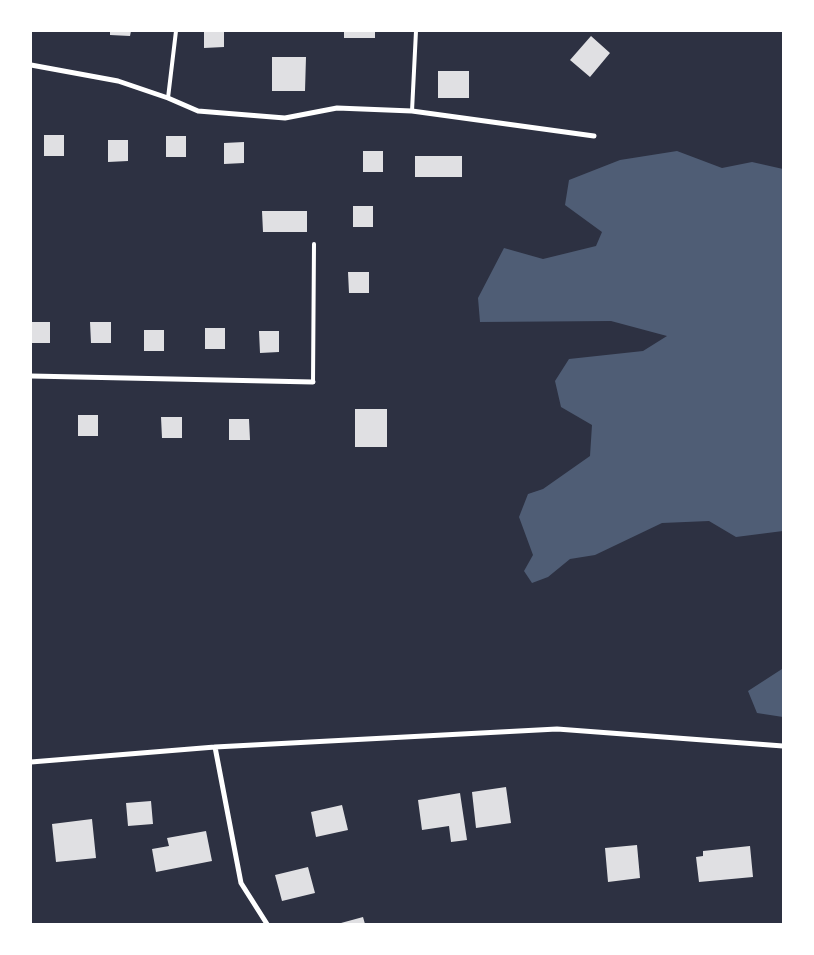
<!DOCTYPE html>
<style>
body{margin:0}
#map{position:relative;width:814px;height:955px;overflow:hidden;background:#2d3142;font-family:Arial,sans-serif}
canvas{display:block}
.frame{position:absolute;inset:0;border:32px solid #fff;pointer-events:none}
</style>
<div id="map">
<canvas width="814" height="955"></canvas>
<div class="frame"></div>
</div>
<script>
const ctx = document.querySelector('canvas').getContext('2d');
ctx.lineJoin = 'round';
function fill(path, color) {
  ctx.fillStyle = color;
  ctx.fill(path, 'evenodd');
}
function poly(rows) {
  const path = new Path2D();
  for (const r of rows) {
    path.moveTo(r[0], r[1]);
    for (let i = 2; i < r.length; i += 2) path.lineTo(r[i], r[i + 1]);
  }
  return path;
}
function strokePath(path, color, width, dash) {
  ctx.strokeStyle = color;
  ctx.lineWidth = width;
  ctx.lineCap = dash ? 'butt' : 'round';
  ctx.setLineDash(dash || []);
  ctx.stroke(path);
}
const water = poly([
 [677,151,722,168,752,162,783,169,783,531,736,537,709,521,662,523,595,555,570,559,548,577,532,583,524,571,533,555,519,517,528,494,543,489,590,456,592,425,561,407,555,381,569,359,643,351,667,336,611,321,480,322,478,298,504,248,543,259,596,246,602,232,565,205,569,180,620,160],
 [783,666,783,717,757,713,748,691,782,669]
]);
const building = poly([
 [110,31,131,31,130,36,110,35],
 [204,31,224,31,224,47,204,48],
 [344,31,375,31,375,38,344,38],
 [591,36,610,53,590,77,570,60],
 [272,57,306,57,305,91,272,91],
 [438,71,469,71,469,98,438,98],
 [44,135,64,135,64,156,44,156],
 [166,136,186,136,186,157,166,157],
 [108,140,128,140,128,161,108,162],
 [244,142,244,163,224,164,224,143],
 [363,151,383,151,383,172,363,172],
 [415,156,462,156,462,177,415,177],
 [353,206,373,206,373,227,353,227],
 [262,211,307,211,307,232,263,232],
 [348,272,369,272,369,293,349,293],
 [31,322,50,322,50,343,31,343],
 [90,322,111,322,111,343,91,343],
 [205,328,225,328,225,349,205,349],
 [144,330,164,330,164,351,144,351],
 [259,331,279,331,279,352,260,353],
 [355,409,387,409,387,447,355,447],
 [78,415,98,415,98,436,78,436],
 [161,417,182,417,182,438,162,438],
 [229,419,249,419,250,440,229,440],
 [506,787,511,823,476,828,472,792],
 [460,793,467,840,451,842,449,826,422,830,418,800],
 [151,801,153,824,128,826,126,803],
 [342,805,348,830,316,837,311,812],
 [92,819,96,858,56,862,52,824],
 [206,831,212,861,156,872,152,849,169,846,167,838],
 [637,845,640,878,608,882,605,848],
 [750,846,753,877,699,882,696,857,703,856,703,851],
 [308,867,315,893,282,901,275,875],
 [363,917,365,924,341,924,341,923]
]);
const service = poly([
 [168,98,176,31],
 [412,111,416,31],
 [313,382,314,244]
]);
const minor = poly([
 [31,65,118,81,168,98,198,111,285,118,337,108,412,111,594,136],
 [31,376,313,382],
 [215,747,241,883,267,924],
 [31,762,215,747,557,729,783,746]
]);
fill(water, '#4f5d75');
fill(building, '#e0e0e3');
strokePath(service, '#fff', 4);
strokePath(minor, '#fff', 5);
</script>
